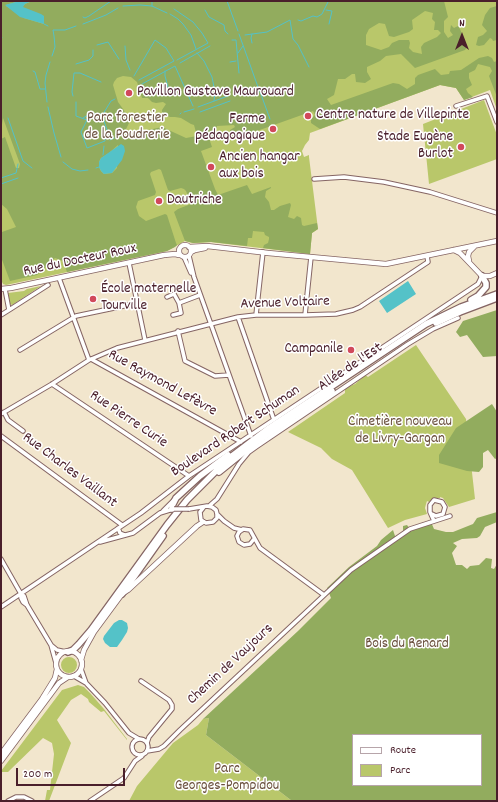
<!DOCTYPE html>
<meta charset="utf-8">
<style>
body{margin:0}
#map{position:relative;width:498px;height:802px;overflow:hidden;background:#f2e6cd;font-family:Dekko,sans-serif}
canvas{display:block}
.frame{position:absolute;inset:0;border:2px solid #4a1f2b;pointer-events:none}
.legend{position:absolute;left:352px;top:734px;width:130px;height:52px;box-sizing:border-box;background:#fff;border:1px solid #b7a5aa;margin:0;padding:5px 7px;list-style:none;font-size:12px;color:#4a1f2b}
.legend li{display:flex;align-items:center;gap:8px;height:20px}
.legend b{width:20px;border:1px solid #b7a5aa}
.north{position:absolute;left:442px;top:16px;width:40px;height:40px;-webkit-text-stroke:3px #fff;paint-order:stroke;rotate:0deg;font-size:11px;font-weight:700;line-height:16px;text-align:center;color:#4a1f2b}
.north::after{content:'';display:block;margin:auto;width:14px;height:18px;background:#4a1f2b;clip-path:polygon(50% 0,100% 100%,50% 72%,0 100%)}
.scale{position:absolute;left:16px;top:768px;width:109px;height:18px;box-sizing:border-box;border:2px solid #4a1f2b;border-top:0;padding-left:5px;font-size:12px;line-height:14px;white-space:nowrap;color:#4a1f2b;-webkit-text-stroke:3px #fff;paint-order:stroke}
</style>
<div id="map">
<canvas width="498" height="802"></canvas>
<div class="frame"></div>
<ul class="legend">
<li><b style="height:5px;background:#fff"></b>Route</li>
<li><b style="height:11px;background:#b9c76a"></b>Parc</li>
</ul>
<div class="north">N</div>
<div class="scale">200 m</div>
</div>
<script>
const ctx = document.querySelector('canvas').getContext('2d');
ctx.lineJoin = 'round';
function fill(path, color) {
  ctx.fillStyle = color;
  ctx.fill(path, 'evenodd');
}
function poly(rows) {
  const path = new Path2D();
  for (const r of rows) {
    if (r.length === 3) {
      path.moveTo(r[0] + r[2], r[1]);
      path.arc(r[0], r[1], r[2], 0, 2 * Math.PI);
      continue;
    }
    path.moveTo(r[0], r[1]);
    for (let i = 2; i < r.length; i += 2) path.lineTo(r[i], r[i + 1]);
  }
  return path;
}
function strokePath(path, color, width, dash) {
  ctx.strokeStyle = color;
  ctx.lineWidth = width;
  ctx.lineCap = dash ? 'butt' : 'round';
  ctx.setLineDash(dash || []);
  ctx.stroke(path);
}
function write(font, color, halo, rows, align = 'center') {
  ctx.font = font + ' Dekko,sans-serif';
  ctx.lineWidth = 3;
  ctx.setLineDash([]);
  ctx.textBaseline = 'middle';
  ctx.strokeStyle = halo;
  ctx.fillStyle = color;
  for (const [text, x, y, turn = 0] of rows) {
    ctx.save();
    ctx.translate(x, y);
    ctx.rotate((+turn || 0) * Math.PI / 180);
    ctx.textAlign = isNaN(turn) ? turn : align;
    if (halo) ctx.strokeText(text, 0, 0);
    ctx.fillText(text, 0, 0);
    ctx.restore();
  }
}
const green = poly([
 [1,1,497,1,497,110,490,90,464,100,456,88,440,85,310,133,309,140,305,145,302,151,304,157,309,155,309,157,318,229,312,233,310,254,211,242,193,243,185,241,167,251,6,285,3,284,1,280],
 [484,100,497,135,497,159,429,184,423,124],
 [41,286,12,305,10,304,8,293,24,291,27,289],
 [416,345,466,419,475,499,449,507,443,498,440,497,440,498,434,498,429,502,427,501,426,504,425,508,427,514,405,520,388,528,352,470,332,459,321,448,288,432,345,393,345,388,355,384,365,375,368,377],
 [69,665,8],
 [78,685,84,687,90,693,104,709,127,739,127,740,104,711,101,712,89,702,88,699,81,694,71,700,57,720,71,743,49,801,45,801,47,790,50,790,54,754,52,743,43,738,8,772,1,772,1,771,62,690],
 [209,718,206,735,292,801,129,801,137,786,173,743,198,725,203,719]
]);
const forest = poly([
 [1,1,19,1,6,5,6,6,24,18,44,24,44,20,22,7,25,4,32,1,444,1,448,17,444,21,444,32,448,38,453,35,450,31,451,25,454,28,458,26,460,29,467,47,465,50,415,68,401,54,386,56,380,61,367,67,367,72,371,79,365,83,356,82,355,74,352,74,345,79,338,79,334,95,327,99,331,105,393,83,399,84,407,89,415,84,415,78,418,75,435,69,441,75,449,74,450,71,461,70,479,58,488,56,492,58,494,62,497,61,497,97,489,76,492,71,490,67,478,64,475,70,469,73,469,78,472,85,466,89,468,93,473,97,464,100,456,88,440,85,320,129,311,123,311,119,315,115,313,111,240,137,230,134,230,130,235,127,234,125,217,126,215,133,210,141,212,147,201,151,215,189,218,195,247,185,252,194,271,187,271,188,266,191,265,197,269,202,271,210,274,210,280,206,290,203,291,205,288,217,294,219,297,216,301,218,302,225,304,226,317,223,318,229,312,233,310,254,263,248,264,245,268,243,269,239,269,237,265,235,264,232,253,231,252,238,248,238,247,246,211,242,193,243,185,241,174,212,178,209,191,204,189,198,186,191,184,189,181,188,170,191,168,190,161,170,159,169,151,172,150,174,156,192,155,195,138,201,136,207,139,216,146,221,165,214,167,215,176,243,177,245,175,247,167,251,67,272,63,261,55,258,37,275,10,281,1,257,1,235,2,234,2,232,16,227,7,209,1,204,1,139,5,137,16,168,19,168,20,164,3,118,1,131],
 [425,11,433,13,432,19,435,22,434,30,438,30,441,33,437,37,424,43,421,47,422,54,413,52,409,48,410,43,409,40,399,40,392,43,389,47,381,50,366,45,366,35,369,29,379,23,385,24,389,36,394,37,409,32,413,29,412,20],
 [123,76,131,77,137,82,142,98,148,98,152,102,156,103,163,102,166,104,162,110,162,113,170,117,175,117,181,118,191,124,194,125,197,136,186,138,162,127,144,131,133,137,127,138,124,134,125,131,130,121,123,109,118,102,113,85,114,82,117,78],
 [118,145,117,168,112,173,104,174,101,171,99,167,99,162,101,158,109,153],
 [497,6,497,40,493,41,492,39,490,38,484,45,479,46,476,45,478,37,483,35,487,31,482,25,485,15,490,8],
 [497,310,497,356,483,357,467,335,460,337,456,332,463,321],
 [492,404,497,412,497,458,495,459,488,450,483,453,483,467,479,472,467,471,439,463,439,455,456,428],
 [497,512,497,522,485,527,480,536,477,538,462,539,453,543,457,546,452,553,456,565,462,565,467,569,470,566,479,565,486,558,492,559,491,568,494,569,497,564,497,801,292,801,206,735,209,718,203,719,298,631,331,598,327,588,349,567,377,546,381,540,393,530,396,539,403,534,403,526,407,525,410,529,431,522,434,529,446,532,453,532,473,524,477,518],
 [353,735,481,735,481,785,353,785]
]);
const water = poly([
 [19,1,32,1,25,4,23,7,41,14,44,16,44,24,20,17,5,5],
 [121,144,124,146,125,151,122,160,112,173,104,174,101,171,99,167,99,162,101,158],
 [408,281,416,294,387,313,379,301],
 [119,620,122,620,127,623,128,628,127,632,122,640,117,647,110,647,105,643,103,639,104,636,114,623]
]);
const stream = poly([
 [152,1,152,6],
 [227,1,238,31],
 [123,6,140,5,152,6,167,13],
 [174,9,193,22,202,33,208,43,177,60],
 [205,10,209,17,224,25,225,31,228,34],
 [326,10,332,11,329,24],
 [170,14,178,19,183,24,191,35,196,49],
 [83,17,85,18,89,16,111,1],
 [298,20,301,21,313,16,317,17,322,14,328,2],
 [44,24,48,26],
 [83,24,106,15,118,8],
 [239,34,258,87],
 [245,35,267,32,290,20,293,39,298,45,309,67],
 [1,36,2,37],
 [232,40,236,40,239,73],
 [252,43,251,38,252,34],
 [97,45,108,42,119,59],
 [125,46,126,60,130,70],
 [197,53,204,61,212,77,215,92,214,101],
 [238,53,243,46],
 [52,56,55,47,54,36,53,30,65,30,76,26],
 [230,62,236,61],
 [180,63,210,46],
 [76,64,89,60,93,56,93,50],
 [33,71,35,72,40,89,45,89],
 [165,71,165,76,170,94],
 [134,76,155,40,166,48,174,61,139,80],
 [142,84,175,66,193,106],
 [259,89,270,119],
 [73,96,72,92,74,73,80,73,101,82],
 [47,102,45,83,46,75,50,62],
 [76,102,76,116,87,120,81,132,87,148,105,141,105,139,108,133,104,121,103,114,111,101,115,99],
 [48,107,54,133,61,157],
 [198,107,228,96],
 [184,112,194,109],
 [200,112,230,101],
 [180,114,181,113],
 [8,118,23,161,32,168],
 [83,118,90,114,103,114],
 [110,140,114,138],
 [103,155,104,146],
 [63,162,72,169,80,171,88,170],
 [96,168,99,167],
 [1,178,16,173,18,164],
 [1,184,18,178]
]);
const minor = poly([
 [456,106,487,96,497,122],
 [314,179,344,177,384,182,430,192,497,213],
 [189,256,194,277,251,436],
 [184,257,191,273],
 [129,263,145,340],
 [59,278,89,360],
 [167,297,174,294,179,303,181,313,173,315],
 [179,303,200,295],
 [9,310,48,285],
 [1,315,9,310,5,289],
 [256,315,263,252],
 [305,315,311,257],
 [238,317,274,420],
 [178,331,185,361,215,376,229,375],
 [20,350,76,316,138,303],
 [91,359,241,442],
 [52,384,189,476],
 [4,412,8,420,23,431],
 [1,414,52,384,89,360,117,348,238,317,256,315,305,315,336,314,353,310,360,307,428,262,427,256],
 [1,436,122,525],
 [209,506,217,499,239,464,249,452,256,447,408,344,433,329,458,318],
 [189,509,207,506,212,507,216,510,217,514,217,518,213,522,206,523,201,520,200,512,204,507],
 [163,511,174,500],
 [217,514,224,521,234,528,242,530],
 [432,514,436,516,443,514,445,507,442,502,434,500,430,505,430,512,434,521],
 [118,528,120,533,125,535],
 [254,539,250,544,244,545,239,542,237,536,239,532,243,529,250,530,260,548,324,595],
 [100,542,133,533,160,513,173,509],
 [1,559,21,594,24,596,27,605,51,645,56,663],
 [21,594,21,598,23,602,27,605],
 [1,607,141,513,189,476,478,284,482,276],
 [51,645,57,650,66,652],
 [81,669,86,683],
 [74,676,86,683,105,703,129,733,139,739],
 [141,681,169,700,172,705,172,709,149,737,147,743],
 [140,747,8],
 [147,751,159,749,164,746,180,730,351,570,410,529,450,516],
 [8,801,16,797,24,797,32,801],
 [90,801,124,778,135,761,142,756]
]);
const major = poly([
 [185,251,6],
 [189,247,207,246,268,253,386,264,497,241],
 [454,250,460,253,482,276,490,276,497,273],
 [191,252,195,250,205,248],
 [469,261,468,256,469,252,474,247],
 [1,289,11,288,164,255,175,254,179,255],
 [69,664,13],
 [81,660,84,650,94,632,122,594,128,590,197,526,203,522],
 [1,754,42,699,55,678,57,669],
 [1,761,59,683,68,677]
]);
const highway = poly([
 [471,300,478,296,486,287,486,283,482,276],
 [436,323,460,312,497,298],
 [219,472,255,443,332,391],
 [172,509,172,506,176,498,200,476,228,455],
 [122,594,163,536],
 [68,652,73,650,79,644,91,630,167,525,187,500,228,459,269,428,426,324,461,307,497,294]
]);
const minorBridge = poly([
 [174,509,189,509]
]);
const markers = [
 [129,93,4,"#d1495b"],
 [308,116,4,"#d1495b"],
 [273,129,4,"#d1495b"],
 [461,147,4,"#d1495b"],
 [211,167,4,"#d1495b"],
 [159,201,4,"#d1495b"],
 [93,299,4,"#d1495b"],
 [351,350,4,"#d1495b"]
];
const poiNames = [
 ["Pavillon Gustave Maurouard",137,93],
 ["Centre nature de Villepinte",316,116],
 ["Ferme",265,120,"right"],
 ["pédagogique",265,137,"right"],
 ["Stade Eugène",453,138,"right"],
 ["Burlot",453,155,"right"],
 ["Ancien hangar",219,158],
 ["aux bois",219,175],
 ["Dautriche",167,201],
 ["École maternelle",101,290],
 ["Tourville",101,307],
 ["Campanile",343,350,"right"]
];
const parkNames = [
 ["Parc forestier",127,119],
 ["de la Poudrerie",127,136],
 ["Cimetière nouveau",400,423],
 ["de Livry-Gargan",400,440],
 ["Bois du Renard",407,645],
 ["Parc",227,770],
 ["Georges-Pompidou",227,787]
];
const streetNames = [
 ["Rue du Docteur Roux",80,261,-12],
 ["Avenue Voltaire",285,304,-2],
 ["Allée de l'Est",351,368,-34],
 ["Rue Raymond Lefèvre",162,384,29],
 ["Rue Pierre Curie",128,420,34],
 ["Boulevard Robert Schuman",236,432,-34],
 ["Rue Charles Vaillant",69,471,37],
 ["Chemin de Vaujours",231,665,-43]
];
fill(green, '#b9c76a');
fill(forest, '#92ac5e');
fill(water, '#54c2c8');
strokePath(stream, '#54c2c8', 1);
strokePath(minor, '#856564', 5.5);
strokePath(major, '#856564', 6);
strokePath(highway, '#856564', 8);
strokePath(minor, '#fff', 3.5);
strokePath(major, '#fff', 4.5);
strokePath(highway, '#fff', 5.5);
strokePath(minorBridge, '#856564', 5.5, []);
strokePath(minorBridge, '#fff', 3.5);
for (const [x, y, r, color] of markers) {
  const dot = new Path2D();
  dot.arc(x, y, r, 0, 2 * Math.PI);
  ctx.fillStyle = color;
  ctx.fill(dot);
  strokePath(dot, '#fff', 1.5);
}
write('15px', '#4a1f2b', '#fff', poiNames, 'left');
write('15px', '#6b513e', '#fff', parkNames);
write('15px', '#4a1f2b', '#fff', streetNames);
</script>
